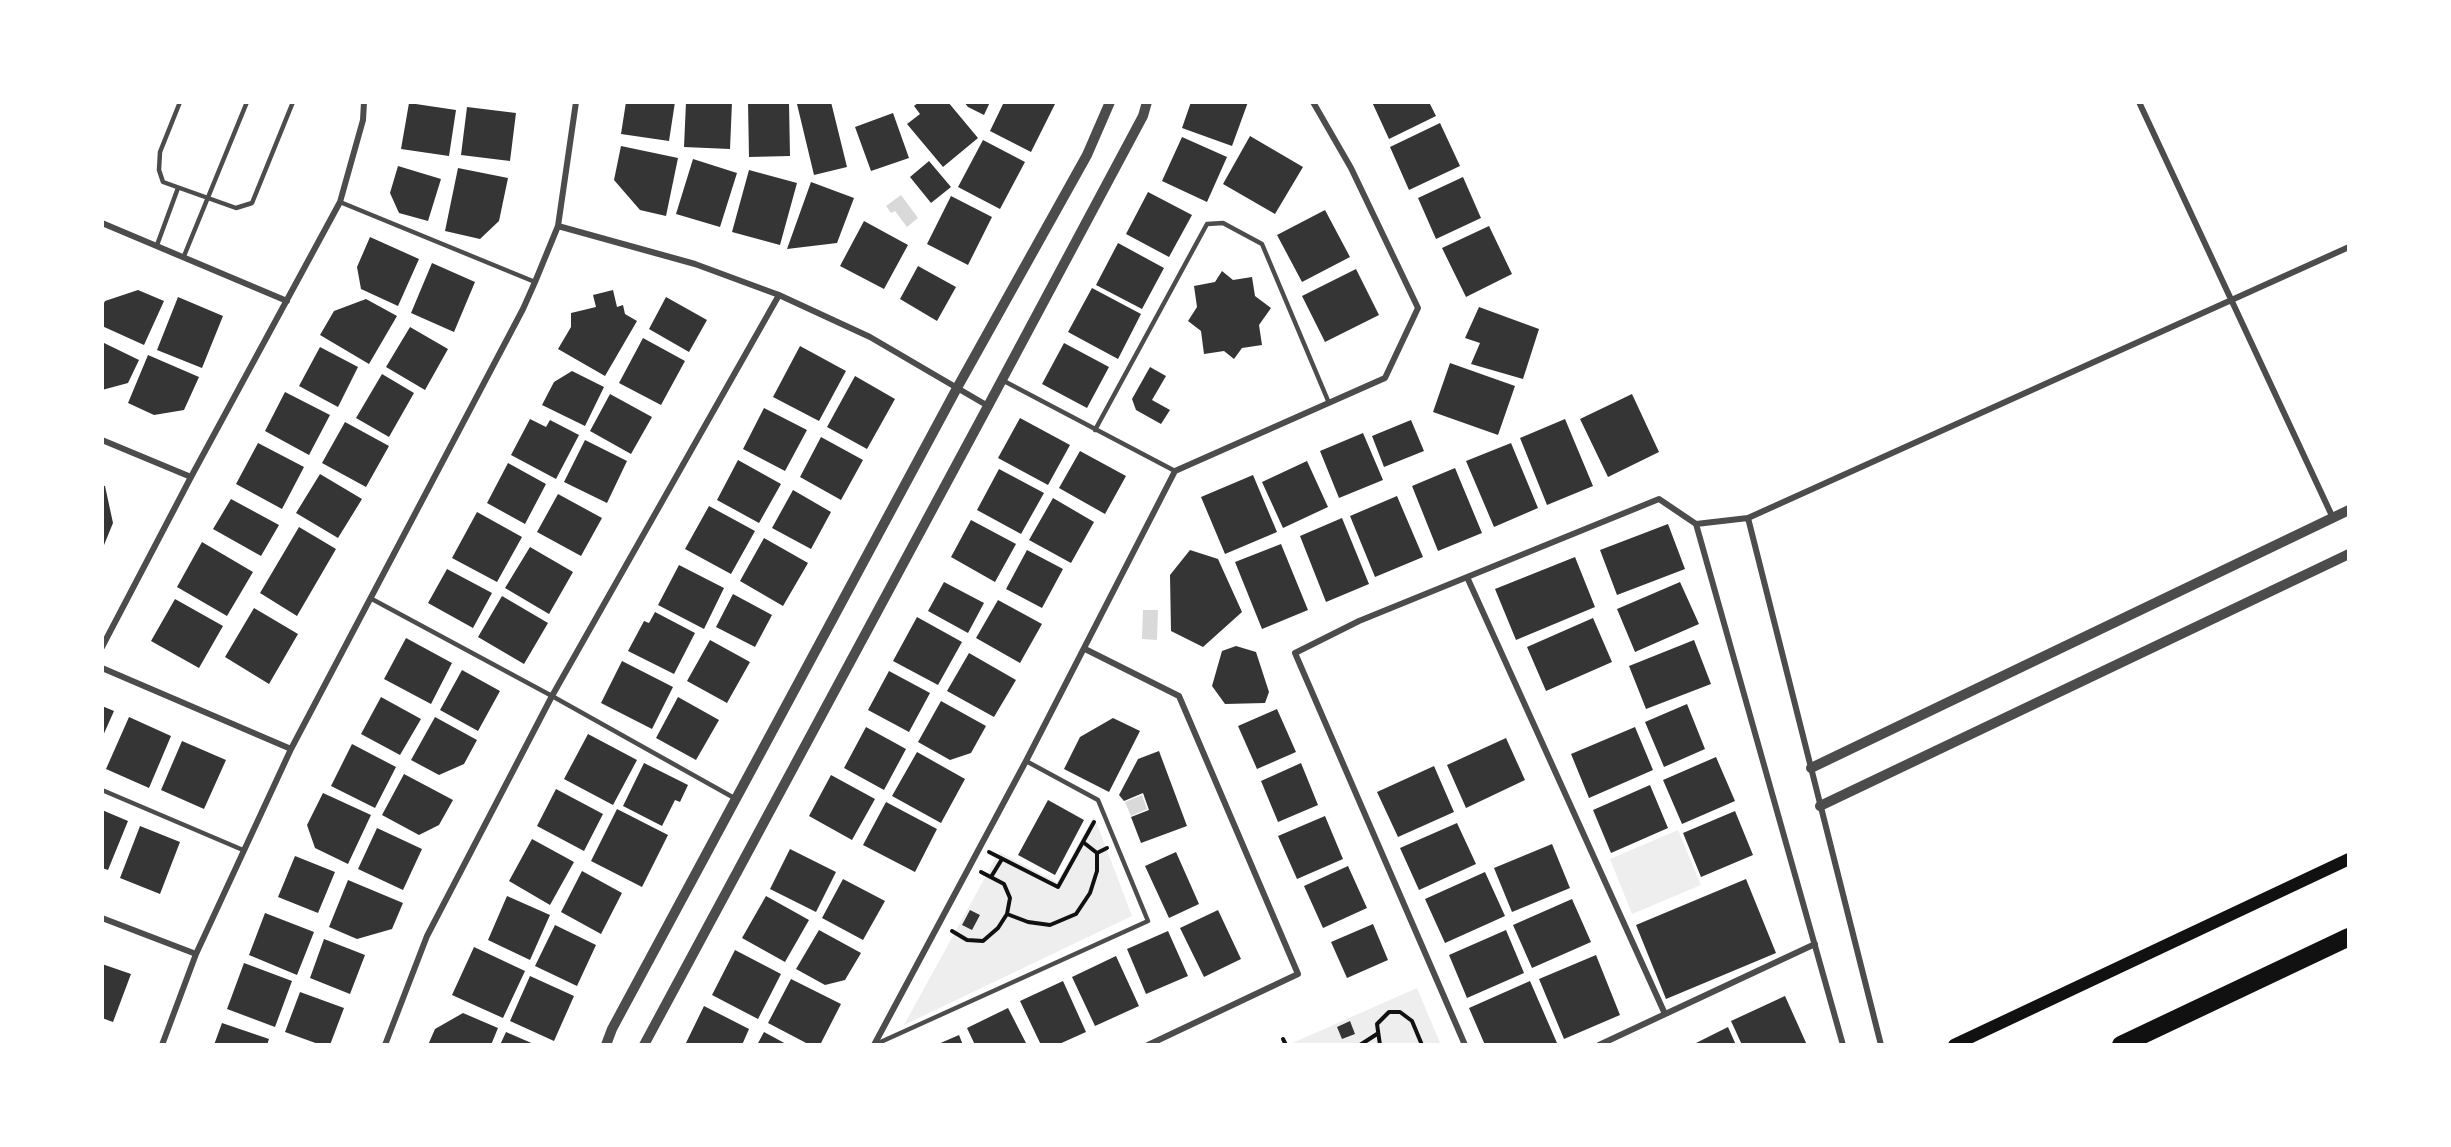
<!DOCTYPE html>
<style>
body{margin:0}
#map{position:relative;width:2451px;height:1147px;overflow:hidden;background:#fff;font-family:Inter,sans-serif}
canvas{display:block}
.frame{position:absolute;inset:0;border:104px solid #fff;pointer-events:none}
</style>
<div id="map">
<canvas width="2451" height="1147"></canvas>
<div class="frame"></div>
</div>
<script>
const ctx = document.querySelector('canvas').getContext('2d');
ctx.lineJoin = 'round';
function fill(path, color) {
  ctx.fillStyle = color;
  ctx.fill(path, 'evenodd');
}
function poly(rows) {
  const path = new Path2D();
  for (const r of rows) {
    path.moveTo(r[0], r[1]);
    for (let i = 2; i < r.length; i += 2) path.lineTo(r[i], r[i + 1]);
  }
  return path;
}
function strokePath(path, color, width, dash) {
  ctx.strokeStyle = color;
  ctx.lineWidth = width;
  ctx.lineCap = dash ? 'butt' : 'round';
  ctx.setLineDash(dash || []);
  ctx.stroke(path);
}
const green = poly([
 [1094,816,1132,916,904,1025,999,852,1057,882],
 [1678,830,1701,885,1632,914,1610,859],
 [1417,988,1441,1045,1288,1045]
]);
const water = poly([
 [901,195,918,218,907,227,895,211,891,213,886,206],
 [1143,610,1158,610,1157,640,1142,639],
 [1142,795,1147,809,1131,816,1125,802]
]);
const building = poly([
 [626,102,675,102,669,141,621,134],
 [686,102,732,102,730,149,684,147],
 [748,102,789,102,790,156,749,157],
 [806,102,831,102,847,167,814,175,797,104],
 [919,102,948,102,978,138,943,167,907,124,920,114,914,106],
 [964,102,990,102,984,115,968,107],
 [1004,102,1056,102,1031,152,990,131],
 [1191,102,1248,102,1232,146,1182,128],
 [1372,102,1429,102,1436,116,1389,139],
 [409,103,456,110,449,156,401,149],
 [467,107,516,113,510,161,461,155],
 [893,113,909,158,871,171,855,127],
 [1440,123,1460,166,1409,190,1390,147],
 [1250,136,1303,167,1275,214,1223,184],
 [1182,137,1227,157,1207,202,1162,181],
 [983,140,1025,162,1000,209,958,187],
 [621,146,678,158,666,216,640,210,614,180],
 [693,159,737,173,720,227,676,214],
 [929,161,951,187,931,203,910,177],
 [398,166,441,179,428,221,399,213,390,193],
 [458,168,508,178,499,221,480,239,445,231],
 [749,170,797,183,780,245,732,232],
 [1463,177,1481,218,1436,239,1418,198],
 [811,182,854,198,837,243,787,249],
 [1148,192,1192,215,1169,257,1126,234],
 [951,196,992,217,968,265,927,244],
 [1325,210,1350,257,1302,282,1277,235],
 [864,221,908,245,884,289,840,266],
 [1489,226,1512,274,1466,297,1442,248],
 [370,237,419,259,398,306,361,289,357,267],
 [1118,243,1164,268,1142,309,1096,285],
 [432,263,475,282,454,332,411,313],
 [918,266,956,287,937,321,900,299],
 [1356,269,1379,315,1325,342,1302,296],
 [1222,271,1233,280,1252,277,1255,296,1271,308,1259,325,1262,345,1242,348,1234,359,1224,351,1204,354,1201,331,1188,321,1197,307,1194,286,1215,282],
 [1092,288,1141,314,1118,359,1068,332],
 [138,290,164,301,144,345,102,326,102,307,105,301],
 [613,290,617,307,623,305,625,314,637,321,605,376,558,349,571,327,571,313,596,307,593,295],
 [178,297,223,316,202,368,157,350],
 [666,297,707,320,689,352,649,329],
 [366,299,397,316,369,364,320,335,334,311],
 [1479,307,1539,329,1523,379,1471,364,1480,343,1465,338],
 [410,327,448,349,425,390,386,367],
 [643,338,685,361,661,405,619,383],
 [102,342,139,360,128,383,102,390],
 [1064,343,1109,367,1087,408,1042,384],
 [800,346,846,371,819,421,773,397],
 [320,347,358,367,338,407,299,386],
 [148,355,199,377,184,410,154,415,128,403],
 [1450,363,1515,386,1498,435,1433,412],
 [1150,367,1166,376,1152,400,1170,410,1161,424,1136,410,1132,399],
 [572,371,604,387,585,426,542,405,554,382],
 [382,374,414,393,389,437,356,418],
 [855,376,895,399,867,449,827,427],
 [285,392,330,415,309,455,265,431],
 [610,394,652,417,631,454,590,431],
 [1632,394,1659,452,1608,477,1580,419],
 [764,408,807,430,785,471,743,449],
 [1020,418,1070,445,1048,485,998,458],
 [530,419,546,427,550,420,579,435,556,479,511,455],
 [1565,419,1593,486,1547,505,1520,438],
 [1411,420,1424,451,1384,467,1372,436],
 [345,422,389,446,366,487,322,463],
 [1363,433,1383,480,1339,498,1320,451],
 [821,437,863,460,841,500,800,477],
 [585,440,627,461,607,503,564,482],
 [258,443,304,467,282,509,236,484],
 [1511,443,1538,508,1494,527,1466,461],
 [1080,451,1126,476,1105,514,1059,488],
 [738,460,781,484,759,523,717,500],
 [1307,461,1328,507,1283,528,1262,482],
 [508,463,546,484,525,524,487,503],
 [1455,468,1482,533,1438,551,1412,486],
 [999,469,1044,493,1021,534,977,510],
 [320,474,362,499,338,538,296,513],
 [1253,475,1277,532,1225,554,1201,497],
 [102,485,105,486,113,523,102,550],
 [793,490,831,512,811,549,772,528],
 [558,494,602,518,581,556,537,532],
 [1397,496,1423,557,1375,577,1350,516],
 [1053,498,1094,522,1071,563,1029,540],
 [231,499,279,525,261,556,213,529],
 [709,506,755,531,731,574,685,549],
 [477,512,522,537,497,582,452,558],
 [1342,518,1369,584,1326,602,1300,536],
 [971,520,1016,544,995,582,951,557],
 [1668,524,1685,569,1617,595,1600,550],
 [299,527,336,549,297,616,260,593],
 [764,538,808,563,783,606,740,581],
 [202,542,253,572,227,616,177,587],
 [1281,544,1308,610,1262,629,1235,562],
 [530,547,573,572,549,614,505,588],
 [1027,550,1063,569,1042,608,1006,589],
 [1190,550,1218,559,1242,612,1203,647,1171,631,1170,575],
 [1575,557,1595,607,1516,640,1495,589],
 [679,565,724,588,704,629,658,605],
 [447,569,492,593,473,628,428,603],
 [944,582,984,603,968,633,928,611],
 [1680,582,1699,624,1635,652,1617,609],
 [733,594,772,615,755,647,716,627],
 [502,596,548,623,524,664,478,637],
 [175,599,223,626,199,668,151,641],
 [998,600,1042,624,1020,663,976,638],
 [254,608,298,634,269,684,225,657],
 [655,612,695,633,674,674,628,651,644,621,649,623],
 [917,617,962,642,938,685,893,661],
 [1593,618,1612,662,1546,691,1527,647],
 [406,638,452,663,431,704,384,679],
 [710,640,750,662,727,703,687,681],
 [1694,640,1711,684,1646,709,1629,666],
 [1236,646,1256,652,1269,692,1265,703,1225,704,1212,686,1222,651],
 [969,653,1016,680,994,717,947,691],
 [622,661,673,687,652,729,601,703],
 [462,670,500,691,478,731,440,710],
 [889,671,930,693,909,732,868,710],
 [381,697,421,719,400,755,361,734],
 [678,697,719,720,696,760,656,738],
 [941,701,986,726,971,753,950,760,918,742],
 [1687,704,1705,749,1664,767,1645,722],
 [102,706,114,711,102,738],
 [1277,709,1296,752,1257,769,1238,726],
 [129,717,171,736,149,788,106,769],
 [435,717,477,740,464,764,439,775,411,760],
 [1113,718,1140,731,1109,792,1064,769,1080,737],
 [866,727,906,749,884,790,844,768],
 [1635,727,1653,770,1589,798,1571,754],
 [588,734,637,760,613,805,564,779],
 [1506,738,1525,780,1466,808,1447,765],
 [182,741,226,760,204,809,161,790],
 [352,744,396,767,375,808,331,786],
 [1159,751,1187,826,1141,843,1131,817,1149,810,1143,793,1124,801,1119,795,1138,759],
 [917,752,965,779,941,823,892,796],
 [1716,757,1735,801,1682,824,1663,780],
 [644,763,688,785,680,802,675,800,662,826,623,806],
 [1301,763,1318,805,1278,822,1261,781],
 [1434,766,1454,812,1398,837,1377,792],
 [404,774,453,800,439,825,419,835,382,815],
 [831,775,875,799,852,840,809,816],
 [1650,785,1668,828,1611,853,1593,810],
 [556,789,603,814,584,851,537,826],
 [323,793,371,815,348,864,315,848,307,825],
 [1048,800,1084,820,1055,875,1018,855],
 [886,802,937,829,915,872,863,845],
 [617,809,668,835,642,887,591,861],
 [102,810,128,821,108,870,102,868],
 [1735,811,1753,855,1701,877,1683,833],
 [1325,816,1343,859,1297,879,1278,836],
 [1457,823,1476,864,1419,890,1400,848],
 [140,826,180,842,160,894,120,878],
 [377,828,422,849,403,890,358,869],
 [532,839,574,862,550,905,509,881],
 [1552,844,1570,888,1512,912,1494,868],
 [790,849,836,872,816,912,770,889],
 [1176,852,1199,904,1169,918,1145,866],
 [295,856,335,872,318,913,278,897],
 [1348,866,1367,908,1323,928,1304,886],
 [582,871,622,893,601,934,561,912],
 [1485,872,1505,916,1445,943,1425,899],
 [843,879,885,901,863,940,822,918],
 [1746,879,1776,953,1666,999,1636,925],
 [348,880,403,903,392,929,357,939,329,927],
 [507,896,550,915,530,960,488,940],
 [766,896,809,920,785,962,742,938],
 [1572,899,1591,942,1532,968,1513,925],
 [970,910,980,915,972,930,962,925],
 [1218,910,1241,959,1204,977,1180,928],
 [265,913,314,932,297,975,249,955],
 [1373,924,1388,960,1347,978,1331,942],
 [555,925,596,945,577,986,535,966],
 [819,930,861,953,845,980,825,985,796,969],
 [1506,930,1524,973,1467,998,1449,955],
 [1168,931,1188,976,1146,994,1127,949],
 [324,939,365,955,350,994,310,978],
 [474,947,525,971,503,1018,452,995],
 [735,950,781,974,758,1019,712,995],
 [1596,955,1620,1015,1564,1039,1539,979],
 [1116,956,1139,1006,1095,1026,1072,977],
 [244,963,292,981,275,1027,227,1009],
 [102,964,131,974,113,1022,102,1018],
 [530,976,574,996,554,1041,510,1021],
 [791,979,841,1004,820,1045,810,1045,768,1023],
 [1063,981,1086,1032,1057,1045,1041,1045,1020,1001],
 [1530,981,1557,1043,1553,1045,1485,1045,1469,1008],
 [300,992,344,1008,330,1045,321,1045,285,1032],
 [1785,996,1807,1045,1742,1045,1731,1021],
 [704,1006,749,1029,742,1045,685,1045],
 [1008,1008,1027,1045,975,1045,967,1028],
 [463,1013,498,1028,491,1045,428,1045,435,1029],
 [1350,1021,1355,1034,1342,1039,1337,1027],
 [222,1023,269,1039,267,1045,214,1045],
 [1728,1027,1736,1045,1692,1045],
 [506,1032,536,1045,500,1045],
 [764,1032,788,1045,757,1045],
 [959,1035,963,1045,936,1045]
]);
const path = poly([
 [1083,842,1097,853],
 [989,852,1058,887,1094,822],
 [991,877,1002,859],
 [1007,914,1028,922,1050,925,1076,914,1090,893,1097,871,1097,853,1107,848],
 [952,931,967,940,983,941,998,928,1007,914,1010,898,1004,884,981,872],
 [1283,1039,1286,1045],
 [1360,1045,1377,1034],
 [1380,1045,1377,1024,1389,1012,1400,1012,1412,1021,1422,1045]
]);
const service = poly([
 [180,102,160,152,159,170,163,182,236,208,252,203,293,102],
 [340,202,535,282],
 [157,245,178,188],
 [184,256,247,102],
 [1002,380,1175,471],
 [1095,430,1207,224,1223,223,1262,244,1329,403],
 [370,598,552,696,736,799],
 [102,790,243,850],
 [874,1045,1148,921,1098,800,1026,761]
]);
const minor = poly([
 [2139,102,2333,518],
 [102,223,287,301],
 [558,226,695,264,779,295,870,337,988,406],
 [102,440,191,477],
 [1748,518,1881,1045],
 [1696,524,1843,1045],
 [1467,577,1665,1014],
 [102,647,191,477,340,202,363,120,364,102],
 [1085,649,1179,696,1298,974,1148,1045],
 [102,668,291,749],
 [102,918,196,954],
 [162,1045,196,954,291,749,523,309,535,282,558,226,576,102],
 [385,1045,427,936,552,696,779,295],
 [874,1045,1026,761,1175,471,1385,378,1418,308,1351,168,1313,102],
 [1465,1045,1295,653,1359,621,1659,499,1696,524,1748,518,2349,247],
 [1599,1045,1815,944]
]);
const tertiary = poly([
 [1811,768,2349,510],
 [1820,806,2349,554],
 [606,1045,612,1029,957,388,1087,155,1110,102],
 [644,1045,988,406,1143,116,1147,102]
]);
const secondary = poly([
 [1954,1045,2349,859]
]);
const motorway = poly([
 [2121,1045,2349,937]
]);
fill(green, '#eee');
fill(water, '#d9d9d9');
fill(building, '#353535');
strokePath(path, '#111', 4);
strokePath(service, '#4c4c4c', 4.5);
strokePath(minor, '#4c4c4c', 6);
strokePath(tertiary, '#4c4c4c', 10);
strokePath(secondary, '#111', 12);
strokePath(motorway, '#111', 18);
</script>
